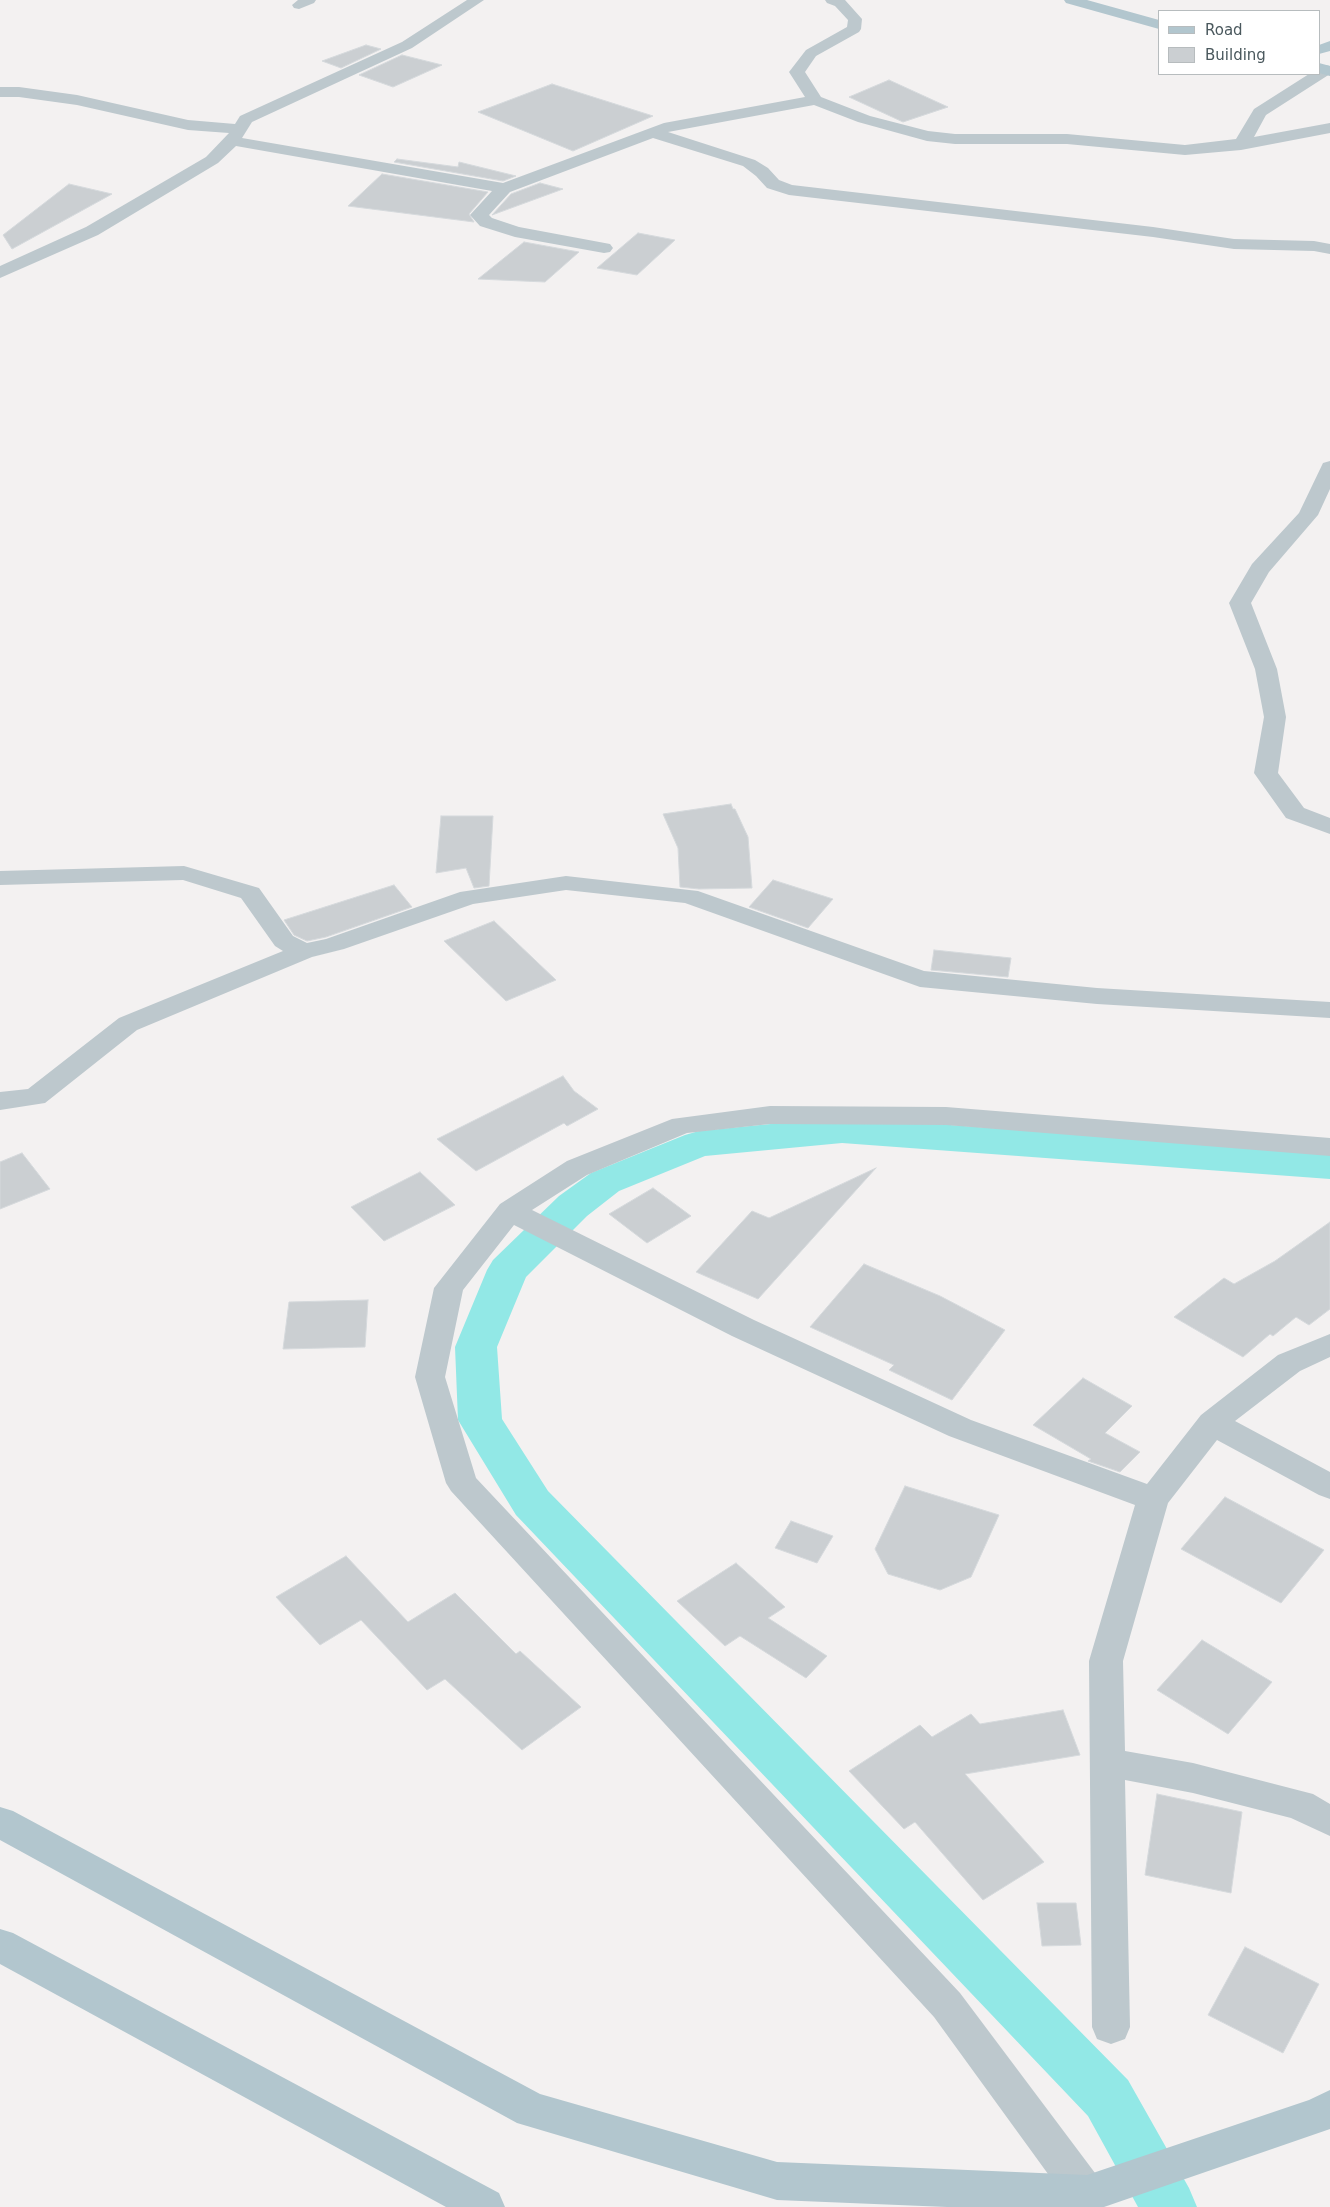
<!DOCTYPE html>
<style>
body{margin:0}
#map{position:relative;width:1330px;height:2207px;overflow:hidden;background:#f3f1f1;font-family:"DejaVu Sans",sans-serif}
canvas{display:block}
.legend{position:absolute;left:1158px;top:10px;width:162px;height:65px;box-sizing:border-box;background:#fff;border:1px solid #b7bcbe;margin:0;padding:6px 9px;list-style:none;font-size:15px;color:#4a585d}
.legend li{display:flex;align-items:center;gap:10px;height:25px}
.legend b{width:25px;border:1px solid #b7bcbe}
</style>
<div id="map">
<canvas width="1330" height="2207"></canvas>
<ul class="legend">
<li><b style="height:6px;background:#b2c6ce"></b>Road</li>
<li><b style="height:14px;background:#cbcfd2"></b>Building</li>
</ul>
</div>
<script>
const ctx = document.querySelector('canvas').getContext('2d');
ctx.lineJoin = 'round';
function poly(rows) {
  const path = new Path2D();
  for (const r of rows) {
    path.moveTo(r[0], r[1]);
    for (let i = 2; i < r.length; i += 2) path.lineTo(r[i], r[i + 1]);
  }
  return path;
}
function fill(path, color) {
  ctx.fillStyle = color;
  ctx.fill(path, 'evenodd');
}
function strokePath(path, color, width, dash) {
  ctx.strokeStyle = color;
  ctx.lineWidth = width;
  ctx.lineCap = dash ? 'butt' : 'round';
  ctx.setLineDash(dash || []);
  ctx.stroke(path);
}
const canal = poly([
 [842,1117,1330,1153,1330,1179,842,1143,705,1156,619,1191,587,1216,526,1277,497,1347,502,1419,548,1491,1128,2080,1189,2188,1197,2207,1138,2207,1088,2116,516,1515,458,1420,455,1347,487,1270,493,1260,559,1196,591,1173,685,1135,699,1131,842,1117]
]);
const building = poly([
 [366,45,381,49,341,68,322,61,366,45],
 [402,55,442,65,393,87,359,75,402,55],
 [889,80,948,107,903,122,849,97,889,80],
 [552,84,653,116,573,151,478,112,552,84],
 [397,159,458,167,459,162,516,176,503,181,394,162,397,159],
 [382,174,488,192,469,214,474,222,348,206,382,174],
 [540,183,563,189,492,215,511,194,540,183],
 [69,184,112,194,12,249,3,235,69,184],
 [638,233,675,240,637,275,597,268,638,233],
 [524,242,579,252,545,282,478,279,524,242],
 [731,804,733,809,735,809,748,837,752,888,699,889,680,887,678,848,663,814,731,804],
 [441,816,493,816,489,886,474,888,466,868,436,873,441,816],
 [773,880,833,899,808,928,749,907,773,880],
 [394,885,412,907,326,937,307,941,294,935,284,920,394,885],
 [494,921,556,980,506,1001,444,941,494,921],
 [934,950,1011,958,1008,977,931,970,934,950],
 [563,1076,574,1091,598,1109,567,1126,564,1123,476,1171,437,1139,563,1076],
 [22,1153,50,1189,0,1209,0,1162,22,1153],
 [876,1168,758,1299,696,1272,752,1211,769,1218,876,1168],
 [420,1172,455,1205,384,1241,351,1207,420,1172],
 [653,1188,691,1216,647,1243,609,1214,653,1188],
 [1330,1222,1330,1309,1309,1325,1296,1317,1273,1336,1270,1334,1243,1357,1174,1317,1224,1278,1234,1284,1275,1261,1330,1222],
 [864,1264,940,1296,1005,1330,952,1400,889,1370,894,1365,810,1327,864,1264],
 [368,1300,365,1347,283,1349,289,1302,368,1300],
 [1083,1378,1132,1406,1105,1433,1140,1452,1120,1472,1088,1461,1091,1459,1033,1425,1083,1378],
 [905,1486,999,1515,971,1577,940,1590,888,1574,875,1549,905,1486],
 [1225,1497,1324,1550,1281,1603,1181,1549,1225,1497],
 [791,1521,833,1536,817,1563,775,1548,791,1521],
 [346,1556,408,1622,455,1593,516,1654,520,1651,581,1707,522,1750,445,1679,427,1690,361,1620,320,1645,276,1597,346,1556],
 [736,1563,785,1607,768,1618,827,1656,806,1678,740,1636,725,1646,677,1601,736,1563],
 [1202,1640,1272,1682,1228,1734,1157,1690,1202,1640],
 [1063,1710,1080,1755,965,1774,1044,1862,983,1900,915,1822,904,1829,849,1771,920,1725,932,1737,971,1714,980,1724,1063,1710],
 [1157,1794,1242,1812,1231,1893,1145,1875,1157,1794],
 [1037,1903,1076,1903,1081,1945,1042,1946,1037,1903],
 [1245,1947,1319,1984,1283,2053,1208,2015,1245,1947]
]);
const minor = poly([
 [298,0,316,0,314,3,299,9,294,8,292,5,298,0],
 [467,0,484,0,412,48,252,122,242,138,503,183,664,123,805,97,789,72,806,50,847,27,848,20,835,6,827,3,825,0,845,0,862,19,861,29,859,32,816,56,805,72,821,97,870,116,928,131,955,134,1067,134,1185,145,1236,139,1254,109,1309,74,1319,74,1319,68,1326,65,1330,66,1330,74,1266,115,1254,137,1330,123,1330,133,1241,150,1185,155,1067,144,955,144,927,141,858,122,814,105,668,132,755,160,768,168,779,180,792,185,1153,227,1234,239,1314,241,1330,244,1330,254,1314,251,1234,249,1153,237,789,195,767,188,756,176,743,166,653,138,510,192,489,215,492,218,519,227,610,244,613,248,610,252,604,253,515,237,480,226,470,215,492,191,236,146,218,163,98,235,0,278,0,266,86,227,206,157,229,133,188,130,77,105,19,97,0,97,0,87,19,87,77,95,188,120,235,124,240,116,402,42,467,0],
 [1330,461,1330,489,1318,515,1269,572,1251,603,1277,669,1286,717,1278,773,1304,808,1330,818,1330,834,1286,818,1254,773,1264,717,1255,669,1229,603,1252,564,1299,513,1323,463,1330,461],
 [184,866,259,888,293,936,307,943,326,939,460,892,566,876,698,891,924,971,1097,988,1330,1002,1330,1018,1097,1004,920,987,685,903,566,890,473,904,344,949,312,957,137,1030,45,1103,0,1110,0,1092,28,1089,119,1018,283,951,275,946,241,898,183,880,0,885,0,871,184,866],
 [770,1106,946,1107,1330,1138,1330,1156,946,1125,770,1124,687,1133,587,1175,532,1210,754,1320,971,1420,1147,1484,1201,1415,1278,1355,1330,1334,1330,1357,1300,1371,1235,1421,1330,1472,1330,1499,1319,1495,1217,1440,1168,1503,1123,1661,1125,1751,1193,1763,1313,1794,1330,1804,1330,1836,1291,1818,1193,1793,1125,1780,1130,2027,1125,2039,1111,2044,1097,2039,1092,2027,1089,1661,1135,1505,949,1436,732,1336,514,1225,463,1290,445,1377,476,1478,960,1993,1101,2181,1107,2194,1101,2207,1072,2207,934,2017,451,1491,446,1483,415,1377,434,1288,500,1204,567,1161,672,1119,770,1106]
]);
const major = poly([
 [1064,0,1087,0,1159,20,1159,29,1066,3,1064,0],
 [1330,41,1330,51,1319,54,1319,45,1330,41],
 [1319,63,1330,66,1330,76,1319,73,1319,63],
 [0,1807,13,1811,540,2094,777,2162,1087,2175,1309,2100,1330,2090,1330,2129,1104,2207,947,2207,777,2200,517,2123,0,1840,0,1807],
 [0,1929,13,1933,499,2193,505,2207,446,2207,0,1964,0,1929]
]);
fill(canal, '#92e8e6');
fill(building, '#cbcfd2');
strokePath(building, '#d5d9dc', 1);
fill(minor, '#bdc8cd');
fill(major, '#b2c6ce');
</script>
